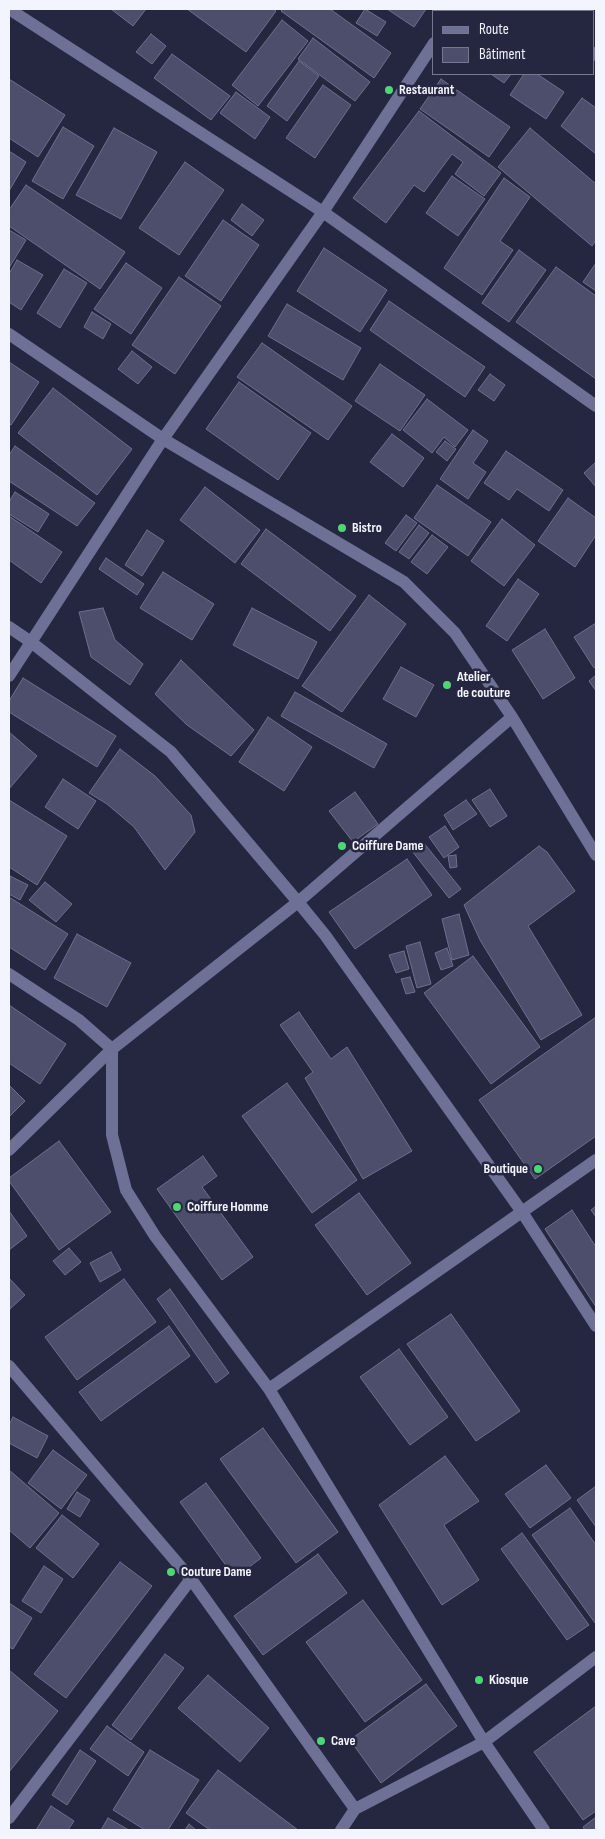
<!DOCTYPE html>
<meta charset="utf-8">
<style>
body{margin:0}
#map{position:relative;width:605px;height:1839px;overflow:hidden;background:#252640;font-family:"Sofia Sans Condensed",sans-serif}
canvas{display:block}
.frame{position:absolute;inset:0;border:10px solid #f2f4fe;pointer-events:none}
.legend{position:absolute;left:432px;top:10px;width:162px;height:65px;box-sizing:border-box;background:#252640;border:1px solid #77788c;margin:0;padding:6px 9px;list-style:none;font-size:15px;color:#f2f4fe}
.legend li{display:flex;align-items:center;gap:10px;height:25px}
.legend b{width:25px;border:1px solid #77788c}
</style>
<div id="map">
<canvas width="605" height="1839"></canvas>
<div class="frame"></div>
<ul class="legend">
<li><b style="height:6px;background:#6e7095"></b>Route</li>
<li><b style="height:14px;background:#4c4e6b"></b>Bâtiment</li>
</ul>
</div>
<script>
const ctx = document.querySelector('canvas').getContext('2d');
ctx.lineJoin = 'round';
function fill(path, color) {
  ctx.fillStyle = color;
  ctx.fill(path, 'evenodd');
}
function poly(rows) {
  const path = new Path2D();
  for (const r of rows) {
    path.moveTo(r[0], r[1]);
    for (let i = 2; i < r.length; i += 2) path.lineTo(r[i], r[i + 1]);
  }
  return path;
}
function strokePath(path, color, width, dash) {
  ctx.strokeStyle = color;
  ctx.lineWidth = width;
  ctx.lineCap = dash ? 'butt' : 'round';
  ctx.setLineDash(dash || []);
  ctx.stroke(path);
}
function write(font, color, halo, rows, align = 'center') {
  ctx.font = font + ' "Sofia Sans Condensed",sans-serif';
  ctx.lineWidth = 5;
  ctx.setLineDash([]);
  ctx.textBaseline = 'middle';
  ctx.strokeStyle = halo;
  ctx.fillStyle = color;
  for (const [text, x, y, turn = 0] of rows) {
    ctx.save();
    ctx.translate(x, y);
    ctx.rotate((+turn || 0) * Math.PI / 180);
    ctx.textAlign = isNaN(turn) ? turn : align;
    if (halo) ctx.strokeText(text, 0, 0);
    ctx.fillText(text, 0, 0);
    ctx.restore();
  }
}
const building = poly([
 [111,9,146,9,133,26,111,9],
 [187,9,273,9,276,11,246,52,187,9],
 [283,9,330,9,391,53,374,78,281,11,283,9],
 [365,9,386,22,377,36,356,23,365,9],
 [387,9,426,9,414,27,387,9],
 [464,9,490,9,494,11,463,11,464,9],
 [282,20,308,41,258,106,232,85,282,20],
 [151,34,166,46,152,64,136,52,151,34],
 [313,38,370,82,355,101,298,59,313,38],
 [172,54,230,96,211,120,154,78,172,54],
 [299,61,319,76,287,121,267,106,299,61],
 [491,74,511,74,504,83,491,74],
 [524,74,537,74,564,92,546,119,510,95,524,74],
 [9,79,65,115,38,157,9,138,9,79],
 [441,79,510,127,489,157,420,109,441,79],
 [323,85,351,105,315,158,286,138,323,85],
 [236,92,270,117,255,139,220,113,236,92],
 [582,98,596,108,596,154,561,126,582,98],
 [419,111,501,173,484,196,455,174,463,162,452,154,424,192,414,185,386,223,353,198,419,111],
 [63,127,94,146,63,199,32,181,63,127],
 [114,128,157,152,121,219,76,195,114,128],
 [530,128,596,184,596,240,592,246,498,167,530,128],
 [9,151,26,162,9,191,9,151],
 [185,162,224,190,179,255,139,228,185,162],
 [452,176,485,199,458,236,426,213,452,176],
 [504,178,530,197,500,241,513,250,482,295,444,268,504,178],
 [26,185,125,252,100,289,9,226,9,210,26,185],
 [242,204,264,220,252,236,231,220,242,204],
 [223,220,259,245,221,301,185,276,223,220],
 [9,230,26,240,9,268,9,230],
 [324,248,387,290,360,332,297,291,324,248],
 [519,250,546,270,509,322,482,303,519,250],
 [17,260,43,275,21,310,9,302,9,274,17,260],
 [126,263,162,288,131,334,94,309,126,263],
 [596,263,596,291,583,282,596,263],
 [556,267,596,296,596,379,516,322,556,267],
 [64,269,87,283,60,328,37,313,64,269],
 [179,277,221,306,175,374,132,345,179,277],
 [389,301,485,367,465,397,370,330,389,301],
 [287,304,361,348,343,380,268,336,287,304],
 [92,312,111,324,103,339,84,327,92,312],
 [262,343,352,406,328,440,237,377,262,343],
 [132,351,152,367,138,384,118,369,132,351],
 [9,362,39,382,11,425,9,424,9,362],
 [380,364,425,395,400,431,355,401,380,364],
 [490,374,505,385,494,401,478,390,490,374],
 [239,382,311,433,278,480,206,429,239,382],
 [53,388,132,449,97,495,18,433,53,388],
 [427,399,468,430,455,447,444,437,432,453,403,430,427,399],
 [473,430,488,441,473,463,486,472,468,499,440,479,473,430],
 [392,434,424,458,403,487,370,462,392,434],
 [445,441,456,449,447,461,436,452,445,441],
 [15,446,95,503,77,526,9,481,9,455,15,446],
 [506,451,563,490,549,511,517,489,509,500,484,483,506,451],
 [596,462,596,487,584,473,596,462],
 [437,485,491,522,468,556,414,518,437,485],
 [205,487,260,530,235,563,180,520,205,487],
 [15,492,49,514,38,532,9,514,9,502,15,492],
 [568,498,596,518,596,535,575,567,538,541,568,498],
 [406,515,417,523,396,551,385,543,406,515],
 [9,516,62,552,41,583,9,560,9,516],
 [502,519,535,545,504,586,471,561,502,519],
 [419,525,429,533,409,559,399,552,419,525],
 [266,529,356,596,330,631,241,564,266,529],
 [147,530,164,541,142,576,125,565,147,530],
 [432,535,448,547,427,574,411,562,432,535],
 [106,558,144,584,137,595,99,569,106,558],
 [163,572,214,604,192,640,140,608,163,572],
 [518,579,539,594,507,641,486,626,518,579],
 [369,595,406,624,342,712,302,686,369,595],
 [103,608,115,640,143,664,130,685,91,657,79,612,103,608],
 [252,608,317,642,298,679,233,645,252,608],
 [596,623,596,667,594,668,574,637,596,623],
 [545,629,575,678,543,699,512,650,545,629],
 [181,660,254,730,231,756,187,725,155,694,181,660],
 [401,667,434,685,416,717,383,699,401,667],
 [596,675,596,691,589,681,596,675],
 [23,678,116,736,97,767,9,712,9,701,23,678],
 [295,692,387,744,374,768,281,716,295,692],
 [268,717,312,747,284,791,239,762,268,717],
 [9,732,37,756,9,789,9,732],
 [120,749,155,776,191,815,195,832,165,870,134,827,107,804,89,793,120,749],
 [63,779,96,801,78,829,45,807,63,779],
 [490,789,507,816,490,827,472,800,490,789],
 [355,792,378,824,353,842,329,811,355,792],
 [9,800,67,836,37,885,9,867,9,800],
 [466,800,477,814,453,830,444,815,466,800],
 [445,826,459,847,444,858,429,837,445,826],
 [423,842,461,889,449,898,412,851,423,842],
 [539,846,547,852,575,891,528,926,582,1015,541,1040,480,940,464,905,539,846],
 [456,855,457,867,450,868,448,856,456,855],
 [407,859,432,895,355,949,329,912,407,859],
 [10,876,28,885,20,900,9,894,10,876],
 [45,882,72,904,56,922,29,900,45,882],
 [9,897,68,934,45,970,9,947,9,897],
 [459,914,469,955,452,960,442,919,459,914],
 [77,934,131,963,107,1007,54,978,77,934],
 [420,942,431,984,417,988,406,946,420,942],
 [447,948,453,966,441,970,435,953,447,948],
 [404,951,409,969,396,973,389,955,404,951],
 [473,956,540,1047,491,1084,424,993,473,956],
 [410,977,415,992,406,994,401,979,410,977],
 [9,1005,66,1044,40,1084,9,1063,9,1005],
 [299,1012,331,1059,347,1047,412,1151,363,1179,305,1078,313,1072,280,1025,299,1012],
 [596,1017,596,1136,535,1179,479,1100,596,1017],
 [287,1083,357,1180,312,1213,242,1116,287,1083],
 [9,1085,25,1101,9,1117,9,1085],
 [59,1141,111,1212,59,1250,9,1181,9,1178,59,1141],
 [203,1156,217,1176,202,1187,253,1257,222,1280,157,1189,203,1156],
 [359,1193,411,1263,367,1295,315,1225,359,1193],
 [596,1206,596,1217,591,1210,596,1206],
 [572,1210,596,1247,596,1307,545,1229,572,1210],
 [9,1211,27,1236,9,1250,9,1211],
 [69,1248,81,1262,65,1275,53,1261,69,1248],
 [111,1252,121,1270,100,1282,90,1263,111,1252],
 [9,1278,25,1295,9,1310,9,1278],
 [124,1279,156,1322,77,1380,45,1337,124,1279],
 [170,1289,229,1373,216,1383,157,1299,170,1289],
 [451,1314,520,1411,476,1441,407,1344,451,1314],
 [169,1326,190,1356,101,1421,79,1392,169,1326],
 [399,1349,448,1417,410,1445,360,1377,399,1349],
 [13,1417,48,1436,37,1458,9,1443,9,1425,13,1417],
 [263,1428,338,1532,296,1563,220,1459,263,1428],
 [53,1450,87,1475,61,1509,28,1483,53,1450],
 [445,1456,479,1501,444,1525,479,1580,442,1605,379,1505,445,1456],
 [546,1465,571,1498,530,1528,505,1494,546,1465],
 [9,1470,59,1513,30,1548,9,1530,9,1470],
 [206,1483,261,1558,235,1578,180,1502,206,1483],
 [596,1486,596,1527,577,1500,596,1486],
 [77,1492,90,1500,80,1517,67,1509,77,1492],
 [570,1508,596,1545,596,1622,595,1623,532,1535,570,1508],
 [62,1515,99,1544,73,1578,36,1548,62,1515],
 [522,1533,589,1625,567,1640,501,1549,522,1533],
 [318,1554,347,1593,263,1655,234,1616,318,1554],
 [120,1562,152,1586,66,1698,34,1674,120,1562],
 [44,1566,63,1579,41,1613,22,1601,44,1566],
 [363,1600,422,1680,365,1722,306,1642,363,1600],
 [9,1603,32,1618,13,1649,9,1647,9,1603],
 [165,1654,184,1668,131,1740,112,1725,165,1654],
 [9,1670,58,1711,9,1772,9,1670],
 [208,1675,269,1728,240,1762,178,1708,208,1675],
 [426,1684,457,1726,381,1783,350,1740,426,1684],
 [596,1706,596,1811,583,1820,534,1752,596,1706],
 [107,1726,144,1752,128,1776,90,1749,107,1726],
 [80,1750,96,1761,67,1805,52,1795,80,1750],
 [150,1750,199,1780,168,1830,145,1830,113,1810,150,1750],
 [218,1770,298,1830,210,1830,186,1813,218,1770],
 [51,1806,74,1821,68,1830,36,1830,51,1806],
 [596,1817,596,1830,585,1830,583,1827,596,1817],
 [108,1818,129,1830,101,1830,108,1818],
 [189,1824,196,1830,185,1830,189,1824]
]);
const minor = poly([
 [9,9,323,212,596,406],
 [529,9,533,11],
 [455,11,456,9],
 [594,53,596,55],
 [9,334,163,439,404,582,455,633,512,717,596,855],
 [9,627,31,642,171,752,298,902,325,935,522,1212,596,1326],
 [9,676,163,439,323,212,434,43],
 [9,974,79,1020,112,1049,112,1135,126,1190,155,1236,269,1389,484,1742,544,1830],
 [9,1150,112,1049,298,902,512,717],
 [9,1366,191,1579,355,1809],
 [269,1389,596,1160],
 [9,1818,191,1579],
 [341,1830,355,1809,484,1742,596,1657]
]);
const markers = [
 [389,90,5,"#4ed675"],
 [342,528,5,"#4ed675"],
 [447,685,5,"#4ed675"],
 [342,846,5,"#4ed675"],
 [538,1169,5,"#4ed675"],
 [177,1207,5,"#4ed675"],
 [171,1572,5,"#4ed675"],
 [479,1680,5,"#4ed675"],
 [321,1741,5,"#4ed675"]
];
const poiNames = [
 ["Restaurant",399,90],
 ["Bistro",352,528],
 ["Atelier",457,677],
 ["de couture",457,693],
 ["Coiffure Dame",352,846],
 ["Boutique",528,1169,"right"],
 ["Coiffure Homme",187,1207],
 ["Couture Dame",181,1572],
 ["Kiosque",489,1680],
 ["Cave",331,1741]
];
fill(building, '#4c4e6b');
strokePath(building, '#6d6f8d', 1);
strokePath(minor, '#6e7095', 12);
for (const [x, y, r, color] of markers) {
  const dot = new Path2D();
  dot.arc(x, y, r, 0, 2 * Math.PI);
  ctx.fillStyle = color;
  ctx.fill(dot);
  strokePath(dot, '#252640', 2);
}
write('bold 14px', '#f2f4fe', '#252640', poiNames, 'left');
</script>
